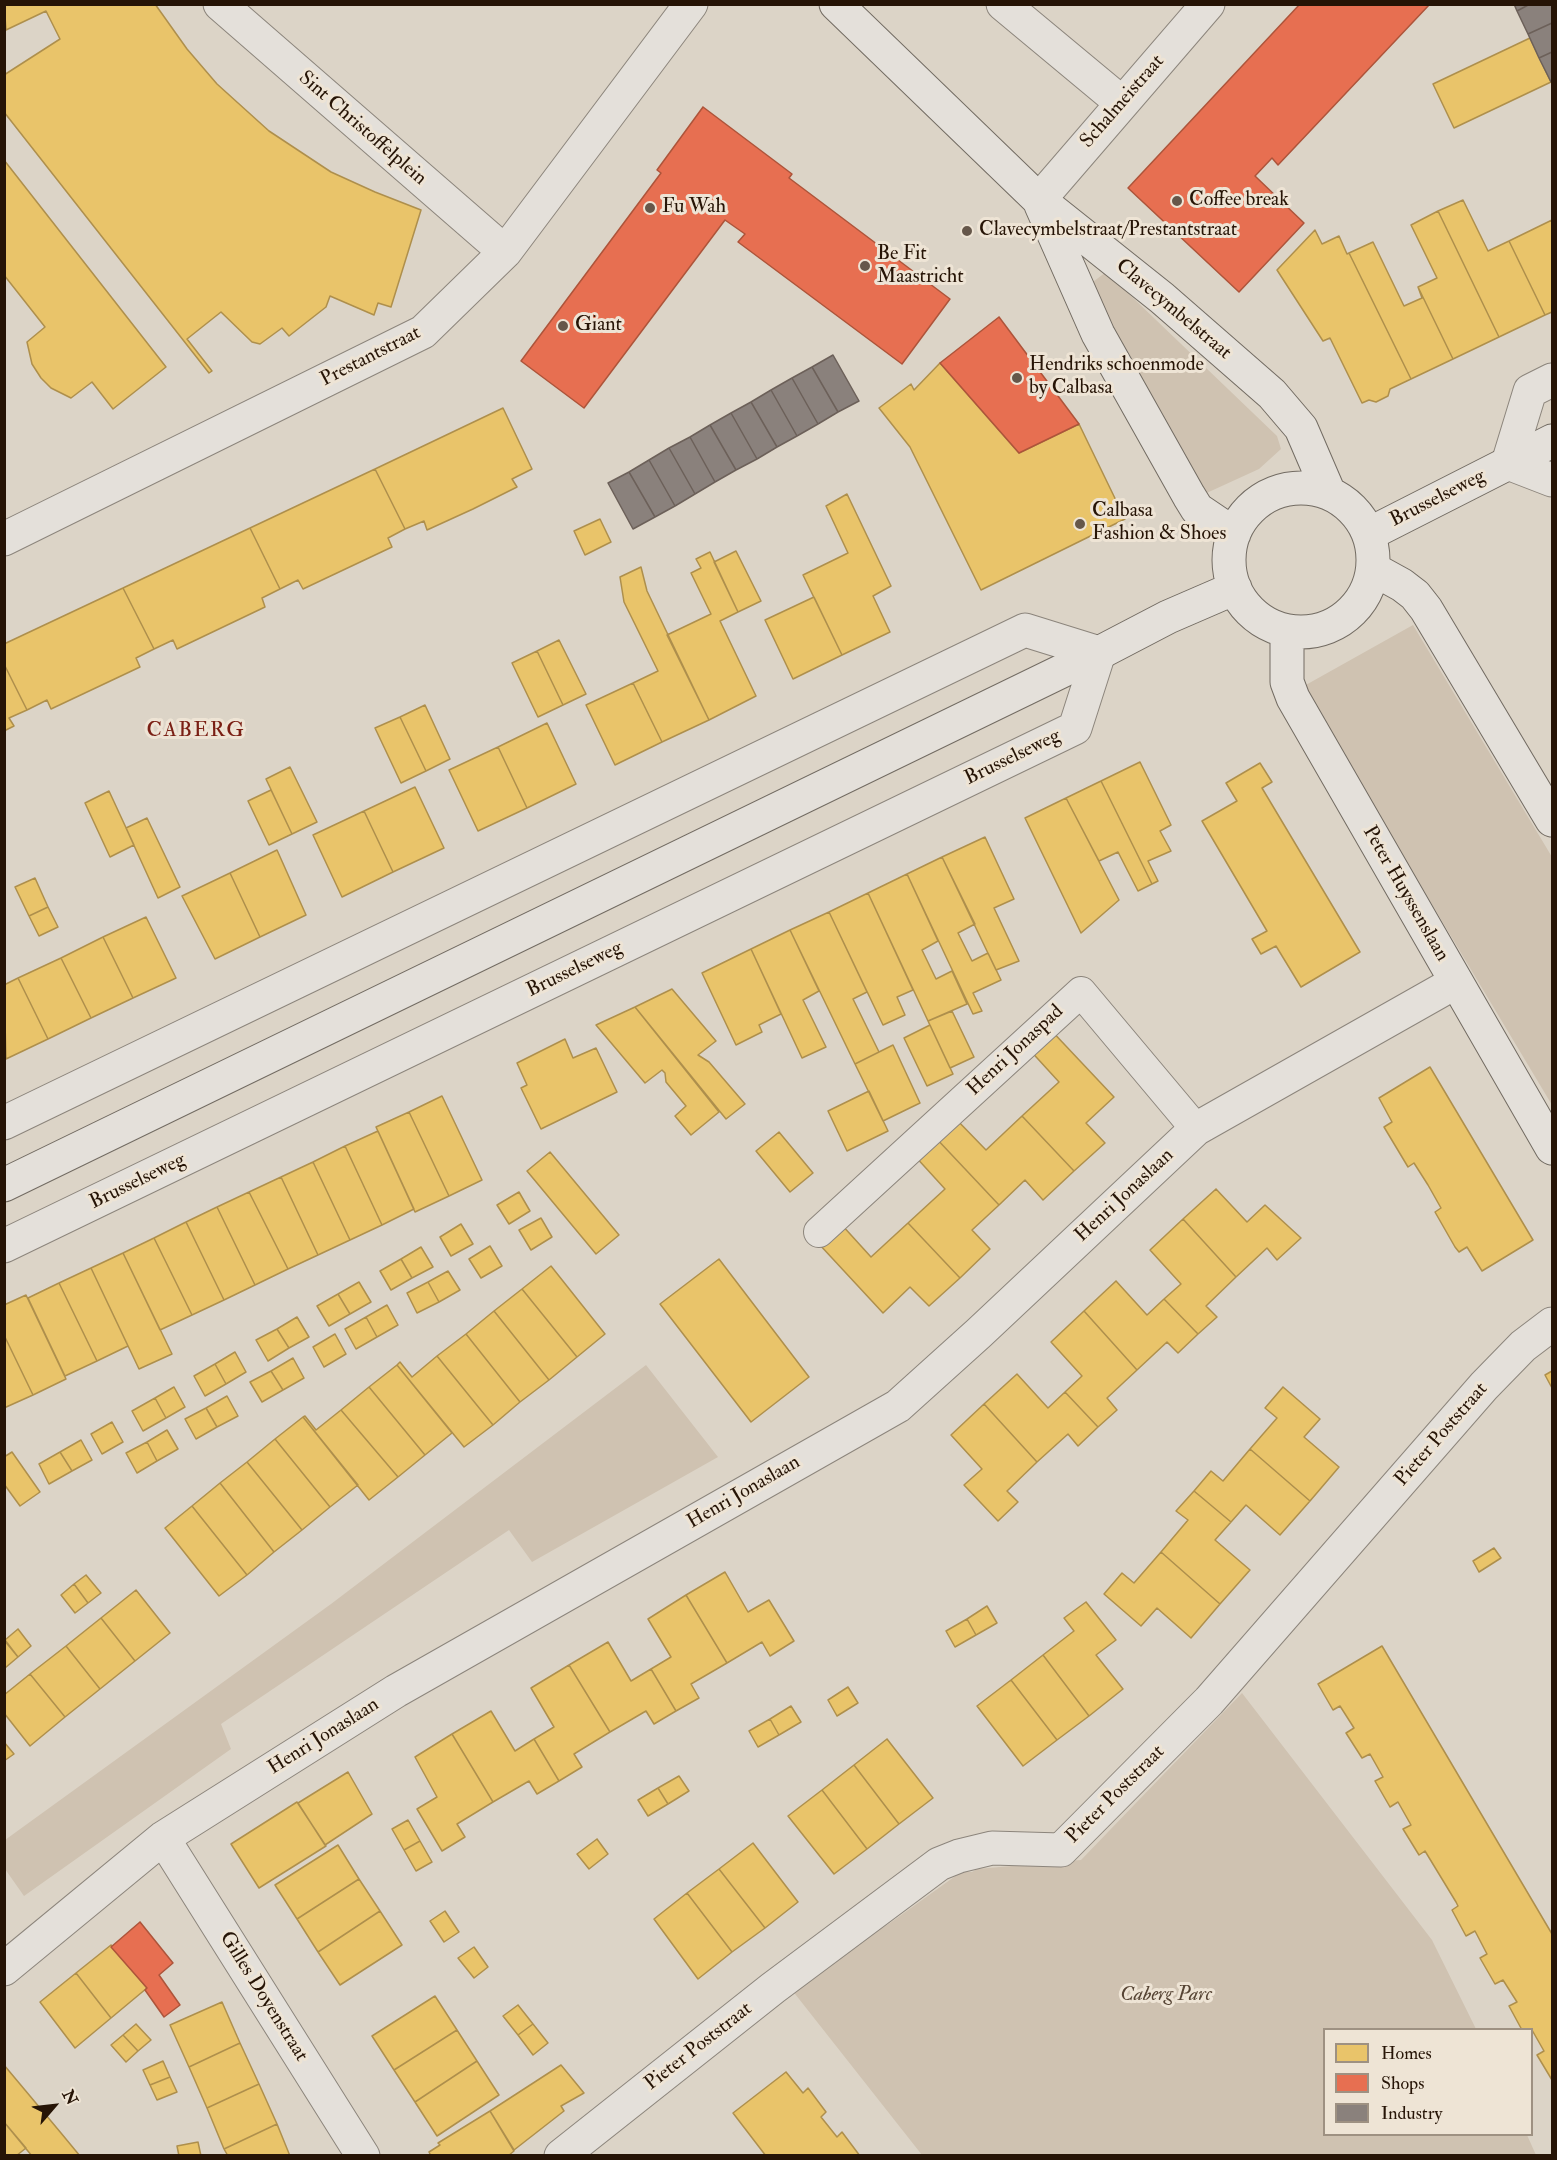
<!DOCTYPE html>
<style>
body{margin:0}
#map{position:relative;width:1557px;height:2160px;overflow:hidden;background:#dcd4c7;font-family:"IM FELL Double Pica",serif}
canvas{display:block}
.frame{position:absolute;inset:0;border:6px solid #261406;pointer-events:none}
.legend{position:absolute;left:1323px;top:2028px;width:210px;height:108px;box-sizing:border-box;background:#eee4d5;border:2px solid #9e9182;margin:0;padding:8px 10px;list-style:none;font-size:18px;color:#261406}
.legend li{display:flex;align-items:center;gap:12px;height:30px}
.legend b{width:30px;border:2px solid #9e9182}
.north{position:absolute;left:24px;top:2076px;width:60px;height:60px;-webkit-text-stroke:4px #eee4d5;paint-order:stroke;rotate:62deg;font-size:16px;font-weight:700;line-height:24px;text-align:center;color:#261406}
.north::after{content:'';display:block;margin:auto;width:21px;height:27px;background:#261406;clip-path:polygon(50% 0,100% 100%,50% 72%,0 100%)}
</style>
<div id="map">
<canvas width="1557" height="2160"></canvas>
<div class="frame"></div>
<ul class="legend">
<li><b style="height:16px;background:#e9c46a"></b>Homes</li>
<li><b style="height:16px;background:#e76f51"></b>Shops</li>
<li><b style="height:16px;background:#8a817c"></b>Industry</li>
</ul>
<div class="north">N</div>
</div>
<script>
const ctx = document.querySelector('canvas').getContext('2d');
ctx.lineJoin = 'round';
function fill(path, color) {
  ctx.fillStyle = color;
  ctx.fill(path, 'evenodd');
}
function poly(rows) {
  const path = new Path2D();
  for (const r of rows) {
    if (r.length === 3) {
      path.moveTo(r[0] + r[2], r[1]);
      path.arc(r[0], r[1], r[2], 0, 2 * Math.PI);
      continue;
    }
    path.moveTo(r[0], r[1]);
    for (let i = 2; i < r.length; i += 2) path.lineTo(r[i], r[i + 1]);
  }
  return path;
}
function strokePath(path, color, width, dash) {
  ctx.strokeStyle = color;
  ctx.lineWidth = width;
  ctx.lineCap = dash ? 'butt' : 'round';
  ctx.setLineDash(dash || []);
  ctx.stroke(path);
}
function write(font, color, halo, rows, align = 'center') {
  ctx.font = font + ' "IM FELL Double Pica",serif';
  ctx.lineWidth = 6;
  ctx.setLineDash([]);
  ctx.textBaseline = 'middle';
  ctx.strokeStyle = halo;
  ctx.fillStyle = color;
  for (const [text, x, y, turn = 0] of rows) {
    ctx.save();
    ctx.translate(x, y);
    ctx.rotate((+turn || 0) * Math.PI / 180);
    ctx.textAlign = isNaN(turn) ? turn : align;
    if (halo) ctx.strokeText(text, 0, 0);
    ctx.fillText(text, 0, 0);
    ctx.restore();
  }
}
const green = poly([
 [1106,272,1277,436,1281,449,1259,469,1200,496,1089,285],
 [1413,625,1552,857,1552,1105,1394,841,1304,686],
 [646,1365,718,1457,532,1562,509,1530,221,1724,231,1749,24,1896,5,1869,5,1840,331,1604],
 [1242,1693,1432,1940,1476,2029,1324,2030,1324,2134,1527,2135,1536,2155,922,2155,788,1985,890,1923,961,1872,972,1872,977,1869,1081,1860]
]);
const homes = poly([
 [4,4,155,4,187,49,217,84,269,131,331,172,375,192,421,210,391,307,378,303,374,315,330,296,326,307,289,336,282,328,260,344,252,342,221,312,187,339,212,371,209,373,4,112,4,75,60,39,46,11,6,30,4,4],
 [1530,38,1551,82,1454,128,1433,84,1530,38],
 [4,160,166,367,113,409,92,382,71,398,51,388,41,378,32,364,27,342,45,327,4,275,4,160],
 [1463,200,1488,251,1509,241,1545,315,1499,337,1438,211,1463,200],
 [1438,211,1499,337,1453,359,1418,287,1437,278,1411,225,1438,211],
 [1552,220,1552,312,1545,315,1509,241,1552,220],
 [1315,230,1322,244,1339,236,1347,254,1349,253,1411,379,1390,389,1388,396,1376,402,1369,400,1362,403,1330,338,1323,341,1277,270,1315,230],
 [1373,242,1404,306,1422,298,1418,287,1453,359,1411,379,1349,253,1373,242],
 [940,363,1019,453,1079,424,1125,519,981,590,910,447,879,408,911,384,914,390,940,363],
 [503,408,532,469,512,479,517,487,473,509,427,530,424,521,405,529,375,469,503,408],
 [375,469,405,529,388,538,392,547,303,589,298,580,280,589,250,528,375,469],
 [847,494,891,586,873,596,890,632,842,655,803,575,848,553,826,506,847,494],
 [600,519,611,542,585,555,574,531,600,519],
 [250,528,280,589,262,598,265,607,177,649,173,640,154,649,123,588,250,528],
 [736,551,761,601,738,612,714,562,736,551],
 [710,552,738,612,720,621,756,696,709,720,667,635,711,614,691,573,701,568,696,559,710,552],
 [641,567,647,591,709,720,662,742,633,683,658,671,624,602,620,577,641,567],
 [123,588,154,649,136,658,140,667,51,709,47,700,27,710,4,664,4,644,123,588],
 [814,597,842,655,793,679,765,620,814,597],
 [559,640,586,694,563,705,537,651,559,640],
 [537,651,563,705,538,717,512,663,537,651],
 [4,664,27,710,9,718,14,726,4,731,4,664],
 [633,683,662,742,615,765,586,705,633,683],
 [425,705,450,759,426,771,400,717,425,705],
 [400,717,426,771,401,783,375,728,400,717],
 [547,723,576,784,527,808,498,747,547,723],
 [498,747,527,808,478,831,449,770,498,747],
 [1140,762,1171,825,1160,831,1171,851,1148,861,1158,881,1152,884,1101,781,1140,762],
 [1260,763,1272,782,1262,788,1360,952,1301,987,1276,946,1261,954,1252,939,1267,931,1202,821,1237,801,1226,783,1260,763],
 [290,767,317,822,292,834,266,779,290,767],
 [1101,781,1152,884,1138,891,1118,852,1099,861,1066,798,1101,781],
 [415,787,444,848,393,872,364,811,415,787],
 [271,790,292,834,269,845,248,801,271,790],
 [109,791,134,845,110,857,85,803,109,791],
 [1066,798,1119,900,1081,933,1025,818,1066,798],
 [364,811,393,872,342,897,313,835,364,811],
 [147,818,180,887,158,898,126,828,147,818],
 [985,837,1014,899,994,908,1019,961,996,970,942,857,985,837],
 [277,850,306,915,260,937,230,873,277,850],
 [942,857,975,924,958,933,972,961,988,953,1001,980,973,993,982,1011,973,1014,907,874,942,857],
 [230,873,260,937,215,959,182,896,230,873],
 [907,874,938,941,922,950,936,979,952,971,967,1004,928,1021,868,893,907,874],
 [35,878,48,907,29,916,15,887,35,878],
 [868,893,913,990,897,997,905,1015,883,1025,829,912,868,893],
 [48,907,58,927,39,936,29,916,48,907],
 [829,912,867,992,853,999,879,1052,855,1064,790,930,829,912],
 [146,917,176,978,133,998,103,937,146,917],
 [790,930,819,991,803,1000,826,1047,802,1058,751,949,790,930],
 [103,937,133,998,91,1018,61,958,103,937],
 [751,949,781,1014,759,1025,762,1032,736,1045,702,973,751,949],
 [61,958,91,1018,48,1039,18,978,61,958],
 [18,978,48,1039,6,1059,4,985,18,978],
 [672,989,716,1041,698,1055,709,1062,745,1104,726,1119,635,1007,672,989],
 [635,1007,719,1112,691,1135,675,1116,686,1106,666,1082,665,1073,662,1070,645,1083,596,1025,635,1007],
 [952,1011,974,1057,950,1068,928,1021,952,1011],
 [930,1025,953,1074,927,1086,904,1038,930,1025],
 [1048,1027,1114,1097,1086,1123,1105,1143,1074,1171,1022,1116,1059,1082,1027,1047,1048,1027],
 [565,1039,573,1058,596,1048,617,1092,541,1129,521,1088,527,1085,517,1063,565,1039],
 [893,1045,920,1103,883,1121,855,1064,893,1045],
 [1430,1067,1533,1240,1482,1271,1467,1247,1459,1252,1455,1247,1435,1212,1441,1208,1428,1185,1414,1163,1408,1167,1384,1127,1392,1122,1379,1098,1430,1067],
 [869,1091,888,1131,847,1151,828,1111,869,1091],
 [442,1096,482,1180,449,1196,409,1112,442,1096],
 [409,1112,449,1196,415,1212,376,1127,409,1112],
 [1022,1116,1074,1171,1043,1200,1025,1180,999,1205,934,1136,954,1117,986,1150,1022,1116],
 [378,1131,414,1209,382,1225,345,1146,378,1131],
 [779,1132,813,1173,790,1192,756,1151,779,1132],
 [934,1136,999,1205,972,1230,990,1249,960,1278,908,1223,945,1189,914,1155,934,1136],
 [345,1146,382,1225,350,1240,313,1162,345,1146],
 [550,1152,619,1235,596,1254,527,1171,550,1152],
 [313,1162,350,1240,318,1255,281,1177,313,1162],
 [281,1177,318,1255,288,1269,249,1192,281,1177],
 [1216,1189,1247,1222,1265,1205,1301,1238,1277,1260,1267,1248,1236,1277,1183,1219,1216,1189],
 [249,1192,288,1269,255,1285,217,1207,249,1192],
 [519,1192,530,1211,509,1224,497,1205,519,1192],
 [217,1207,255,1285,224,1300,186,1222,217,1207],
 [541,1218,552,1237,531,1250,519,1230,541,1218],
 [1183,1219,1236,1277,1206,1306,1217,1317,1198,1334,1164,1299,1181,1284,1150,1250,1183,1219],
 [186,1222,224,1300,192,1315,154,1238,186,1222],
 [908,1223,960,1278,929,1306,910,1287,883,1313,819,1244,841,1224,871,1257,908,1223],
 [461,1224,473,1244,451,1256,440,1237,461,1224],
 [154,1238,192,1315,160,1330,123,1253,154,1238],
 [490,1246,502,1266,481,1278,469,1259,490,1246],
 [421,1247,433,1267,412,1278,401,1259,421,1247],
 [123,1253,172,1354,139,1369,91,1268,123,1253],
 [401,1259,412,1278,391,1290,380,1271,401,1259],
 [719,1259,809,1377,751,1422,660,1304,719,1259],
 [551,1266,605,1334,577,1357,522,1289,551,1266],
 [91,1268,128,1346,97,1361,59,1283,91,1268],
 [448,1271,460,1290,439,1302,428,1282,448,1271],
 [1116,1281,1147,1315,1164,1299,1198,1334,1178,1353,1167,1342,1137,1370,1084,1311,1116,1281],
 [359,1282,371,1302,350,1314,338,1294,359,1282],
 [428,1282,439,1302,417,1313,407,1293,428,1282],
 [59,1283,97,1361,65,1376,28,1298,59,1283],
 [522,1289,577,1357,549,1380,494,1311,522,1289],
 [338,1294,350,1314,329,1326,317,1306,338,1294],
 [26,1295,66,1379,33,1395,4,1335,4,1305,26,1295],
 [387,1305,398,1325,377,1337,366,1317,387,1305],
 [494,1311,549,1380,520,1402,466,1334,494,1311],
 [1084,1311,1137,1370,1107,1398,1117,1410,1098,1427,1065,1392,1082,1376,1051,1342,1084,1311],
 [297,1317,309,1337,289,1348,277,1329,297,1317],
 [366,1317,377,1337,356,1349,345,1329,366,1317],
 [277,1329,289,1348,268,1361,256,1340,277,1329],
 [335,1334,346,1354,324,1367,313,1347,335,1334],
 [466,1334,520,1402,493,1425,437,1356,466,1334],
 [4,1335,33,1395,4,1408,4,1335],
 [235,1352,246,1372,226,1384,215,1364,235,1352],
 [437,1356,493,1425,464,1447,397,1365,400,1362,412,1377,437,1356],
 [293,1358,304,1378,283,1390,271,1371,293,1358],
 [215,1364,226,1384,205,1396,194,1376,215,1364],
 [397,1365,452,1433,425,1455,369,1387,397,1365],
 [271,1371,283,1390,262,1402,250,1382,271,1371],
 [1552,1371,1552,1388,1545,1375,1552,1371],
 [1017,1374,1048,1408,1065,1392,1098,1427,1078,1446,1068,1434,1037,1462,984,1404,1017,1374],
 [174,1387,185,1407,166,1418,155,1398,174,1387],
 [369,1387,425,1455,398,1477,341,1410,369,1387],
 [1283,1387,1320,1419,1304,1437,1339,1467,1310,1501,1250,1449,1277,1418,1265,1408,1283,1387],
 [227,1396,238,1416,217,1427,206,1408,227,1396],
 [155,1398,166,1418,143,1431,132,1411,155,1398],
 [984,1404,1037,1462,1007,1491,1018,1502,998,1521,964,1485,982,1469,951,1435,984,1404],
 [206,1408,217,1427,196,1439,185,1419,206,1408],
 [341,1410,398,1477,369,1500,303,1417,305,1416,316,1430,341,1410],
 [303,1417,358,1485,330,1507,275,1439,303,1417],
 [112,1422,123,1442,102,1454,91,1434,112,1422],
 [167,1430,178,1449,157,1461,147,1442,167,1430],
 [275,1439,330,1507,302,1530,247,1462,275,1439],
 [81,1440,92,1460,72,1471,60,1452,81,1440],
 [147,1442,157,1461,137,1473,126,1453,147,1442],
 [1250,1449,1310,1501,1280,1535,1246,1505,1231,1522,1194,1491,1211,1471,1223,1481,1250,1449],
 [12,1452,40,1492,20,1506,4,1484,4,1457,12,1452],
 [60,1452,72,1471,49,1484,39,1464,60,1452],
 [247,1462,302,1530,274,1552,220,1483,247,1462],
 [220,1483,274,1552,247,1575,192,1506,220,1483],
 [1194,1491,1231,1522,1215,1540,1250,1570,1220,1604,1161,1552,1188,1520,1176,1511,1194,1491],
 [192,1506,247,1575,219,1596,165,1528,192,1506],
 [1494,1548,1501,1558,1479,1572,1473,1561,1494,1548],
 [1161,1552,1220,1604,1191,1638,1157,1608,1141,1626,1104,1594,1122,1573,1134,1583,1161,1552],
 [725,1572,748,1612,769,1600,794,1641,770,1656,762,1642,727,1663,686,1595,725,1572],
 [86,1575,101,1593,88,1603,74,1584,86,1575],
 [74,1584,88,1603,75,1613,61,1595,74,1584],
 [136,1590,170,1633,135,1661,101,1618,136,1590],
 [686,1595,727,1663,691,1684,699,1698,676,1711,651,1669,671,1657,648,1619,686,1595],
 [1086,1602,1116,1640,1096,1655,1123,1689,1089,1716,1043,1655,1074,1631,1064,1618,1086,1602],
 [987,1606,997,1623,976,1635,967,1619,987,1606],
 [101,1618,135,1661,100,1689,66,1646,101,1618],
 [967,1619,976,1635,955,1647,946,1631,967,1619],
 [18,1629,31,1646,18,1657,5,1640,18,1629],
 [4,1640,18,1657,5,1668,4,1668,4,1640],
 [608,1642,631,1681,651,1669,676,1711,654,1724,646,1711,610,1732,569,1665,608,1642],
 [66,1646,100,1689,65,1717,30,1674,66,1646],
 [1382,1646,1552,1934,1552,2080,1537,2055,1544,2051,1532,2030,1522,2030,1509,2006,1517,2002,1503,1980,1495,1984,1480,1958,1487,1954,1475,1931,1466,1936,1452,1910,1458,1906,1456,1902,1425,1851,1419,1855,1403,1829,1411,1825,1398,1802,1390,1807,1375,1781,1383,1777,1370,1754,1362,1758,1346,1733,1354,1728,1340,1706,1333,1710,1318,1684,1382,1646],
 [1043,1655,1089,1716,1057,1740,1011,1680,1043,1655],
 [569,1665,610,1732,574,1754,582,1767,559,1781,534,1739,554,1727,531,1688,569,1665],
 [30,1674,65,1717,30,1746,4,1713,4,1695,30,1674],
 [1011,1680,1057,1740,1023,1766,977,1706,1011,1680],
 [848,1687,858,1703,837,1716,828,1700,848,1687],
 [791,1706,801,1722,779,1735,770,1719,791,1706],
 [491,1711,515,1751,534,1739,559,1781,537,1794,529,1781,493,1802,452,1734,491,1711],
 [770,1719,779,1735,758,1747,749,1731,770,1719],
 [452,1734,493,1802,457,1824,465,1837,442,1851,417,1809,437,1797,415,1757,452,1734],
 [887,1739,933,1798,899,1824,854,1765,887,1739],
 [4,1742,14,1754,4,1761,4,1742],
 [854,1765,899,1824,867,1849,822,1790,854,1765],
 [348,1772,372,1814,325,1845,298,1803,348,1772],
 [679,1776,689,1791,668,1804,658,1788,679,1776],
 [658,1788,668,1804,648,1816,638,1800,658,1788],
 [822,1790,867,1849,834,1874,788,1816,822,1790],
 [297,1802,326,1846,259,1888,231,1844,297,1802],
 [408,1820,420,1841,404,1850,392,1829,408,1820],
 [597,1839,608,1854,589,1869,577,1854,597,1839],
 [420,1841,432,1862,416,1871,404,1850,420,1841],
 [753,1843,798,1902,765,1928,719,1869,753,1843],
 [338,1845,359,1879,297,1919,275,1885,338,1845],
 [719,1869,765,1928,732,1952,687,1893,719,1869],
 [359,1879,380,1911,318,1952,297,1919,359,1879],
 [687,1893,732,1952,698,1979,654,1919,687,1893],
 [380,1911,402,1945,340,1985,318,1952,380,1911],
 [445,1911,459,1932,444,1942,430,1921,445,1911],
 [111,1945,147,1988,111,2018,76,1973,111,1945],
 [474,1947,488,1967,474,1978,458,1958,474,1947],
 [76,1973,111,2018,75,2048,40,2002,76,1973],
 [435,1996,457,2030,394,2070,372,2036,435,1996],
 [222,2002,240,2043,189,2067,170,2025,222,2002],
 [518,2005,533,2024,518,2035,503,2016,518,2005],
 [136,2024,151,2040,138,2051,123,2035,136,2024],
 [533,2024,548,2043,533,2055,518,2035,533,2024],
 [457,2030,477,2061,415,2102,394,2070,457,2030],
 [123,2035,138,2051,126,2062,111,2045,123,2035],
 [240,2043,259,2084,207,2108,189,2067,240,2043],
 [163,2061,170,2077,150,2085,143,2070,163,2061],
 [477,2061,499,2095,437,2136,415,2102,477,2061],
 [4,2065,61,2133,80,2156,32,2156,4,2122,4,2065],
 [561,2065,584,2093,561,2106,564,2111,514,2150,490,2111,561,2065],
 [786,2072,803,2093,808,2088,826,2112,821,2117,837,2137,842,2132,860,2156,766,2156,733,2113,786,2072],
 [170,2077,177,2092,157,2100,150,2085,170,2077],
 [259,2084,277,2124,224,2149,207,2108,259,2084],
 [490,2111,514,2151,508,2156,431,2156,429,2152,440,2145,438,2143,490,2111],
 [4,2122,26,2148,16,2156,4,2156,4,2122],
 [277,2124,290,2156,228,2156,224,2149,277,2124],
 [198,2142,201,2156,179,2156,177,2146,198,2142]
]);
const shops = poly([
 [1300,4,1430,4,1278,165,1272,158,1255,176,1304,223,1239,292,1128,188,1300,4],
 [703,107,792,174,789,178,950,299,902,364,738,242,745,234,725,220,584,408,521,361,661,173,657,170,703,107],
 [999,317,1079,424,1019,453,940,363,999,317],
 [140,1922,173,1963,159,1975,180,2005,164,2017,145,1990,147,1988,111,1947,140,1922]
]);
const industry = poly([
 [1514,4,1530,4,1517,11,1514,4],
 [1530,4,1552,4,1552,23,1528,34,1517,11,1530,4],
 [1552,23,1552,52,1539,58,1528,34,1552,23],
 [1552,52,1552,81,1551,82,1539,58,1552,52],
 [833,355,859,401,838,412,812,367,833,355],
 [812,367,838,412,818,424,792,378,812,367],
 [792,378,818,424,797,436,771,390,792,378],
 [771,390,797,436,777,447,751,402,771,390],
 [751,402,777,447,757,459,731,413,751,402],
 [731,413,757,459,736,470,710,425,731,413],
 [710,425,736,470,715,482,690,437,710,425],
 [690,437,715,482,695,494,669,448,690,437],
 [669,448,695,494,675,506,649,460,669,448],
 [649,460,675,506,655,517,629,472,649,460],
 [629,472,655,517,633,529,608,483,629,472]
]);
const lane = poly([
 [819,1232,1081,992,1196,1129]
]);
const street = poly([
 [220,4,505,252],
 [1003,4,1122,103],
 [1039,200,1208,4],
 [1552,380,1530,391,1508,463,1552,480],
 [4,539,423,332,505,252,691,4],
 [4,1123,1025,630,1099,653,1075,728,4,1246],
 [163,1838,363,2156],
 [4,1969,163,1838,396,1691,898,1406,979,1333,1196,1129,1456,982],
 [561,2156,773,1988,939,1864,959,1856,992,1848,1061,1850,1209,1701,1484,1386,1523,1346,1552,1324]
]);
const secondary = poly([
 [836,4,1039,200,1162,298,1272,394,1301,428,1329,493],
 [1041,205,1098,334,1189,496,1197,509,1234,534],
 [1301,560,72],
 [1369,534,1552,441],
 [1373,569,1402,585,1415,595,1426,609,1552,820],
 [1287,631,1287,682,1293,698,1552,1148],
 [4,1185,1099,653,1168,617,1235,588]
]);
const markers = [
 [1177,201,6,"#66574a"],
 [650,208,6,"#66574a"],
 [967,231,6,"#66574a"],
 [865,266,6,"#66574a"],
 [563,326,6,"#66574a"],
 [1017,378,6,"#66574a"],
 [1080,524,6,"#66574a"]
];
const streetNames = [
 ["Schalmeistraat",1123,102,-49],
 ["Sint Christoffelplein",362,129,41],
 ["Clavecymbelstraat",1173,310,40],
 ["Prestantstraat",371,357,-27],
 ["Brusselseweg",1438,499,-27],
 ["Brusselseweg",1013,758,-26],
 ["Peter Huyssenslaan",1405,894,60],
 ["Brusselseweg",575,970,-26],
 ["Henri Jonaspad",1016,1051,-43],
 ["Brusselseweg",138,1182,-26],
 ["Henri Jonaslaan",1125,1196,-43],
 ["Pieter Poststraat",1442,1435,-49],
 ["Henri Jonaslaan",744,1493,-30],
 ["Henri Jonaslaan",324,1737,-32],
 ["Pieter Poststraat",1116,1795,-45],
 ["Gilles Doyenstraat",263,1997,58],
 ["Pieter Poststraat",699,2047,-38]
];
const poiNames = [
 ["Coffee break",1189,201],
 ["Fu Wah",662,208],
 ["Clavecymbelstraat/Prestantstraat",979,231],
 ["Be Fit",877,255],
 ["Maastricht",877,278],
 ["Giant",575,326],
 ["Hendriks schoenmode",1029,366],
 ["by Calbasa",1029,389],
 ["Calbasa",1092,512],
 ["Fashion & Shoes",1092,535]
];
const parkNames = [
 ["Caberg Parc",1166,1996]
];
const neighbourhoodNames = [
 ["CABERG",196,731]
];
fill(green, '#cfc2b1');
fill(homes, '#e9c46a');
strokePath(homes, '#ae8f4c', 1.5);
fill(shops, '#e76f51');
strokePath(shops, '#ad543a', 1.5);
fill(industry, '#8a817c');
strokePath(industry, '#6c6059', 1.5);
strokePath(lane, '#8c857c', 32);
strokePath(street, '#8c857c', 35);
strokePath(secondary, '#726b62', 35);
strokePath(lane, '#e4e0da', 30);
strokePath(street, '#e4e0da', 33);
strokePath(secondary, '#e4e0da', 33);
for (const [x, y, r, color] of markers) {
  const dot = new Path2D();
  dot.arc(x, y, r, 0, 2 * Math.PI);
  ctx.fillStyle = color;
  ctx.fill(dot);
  strokePath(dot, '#eee4d5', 2);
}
write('20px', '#261406', '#eee4d5', streetNames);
write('20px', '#261406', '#eee4d5', poiNames, 'left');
write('italic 20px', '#564434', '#eee4d5', parkNames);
ctx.letterSpacing = '1.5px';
write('21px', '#7a1f14', '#eee4d5', neighbourhoodNames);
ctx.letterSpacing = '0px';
</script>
